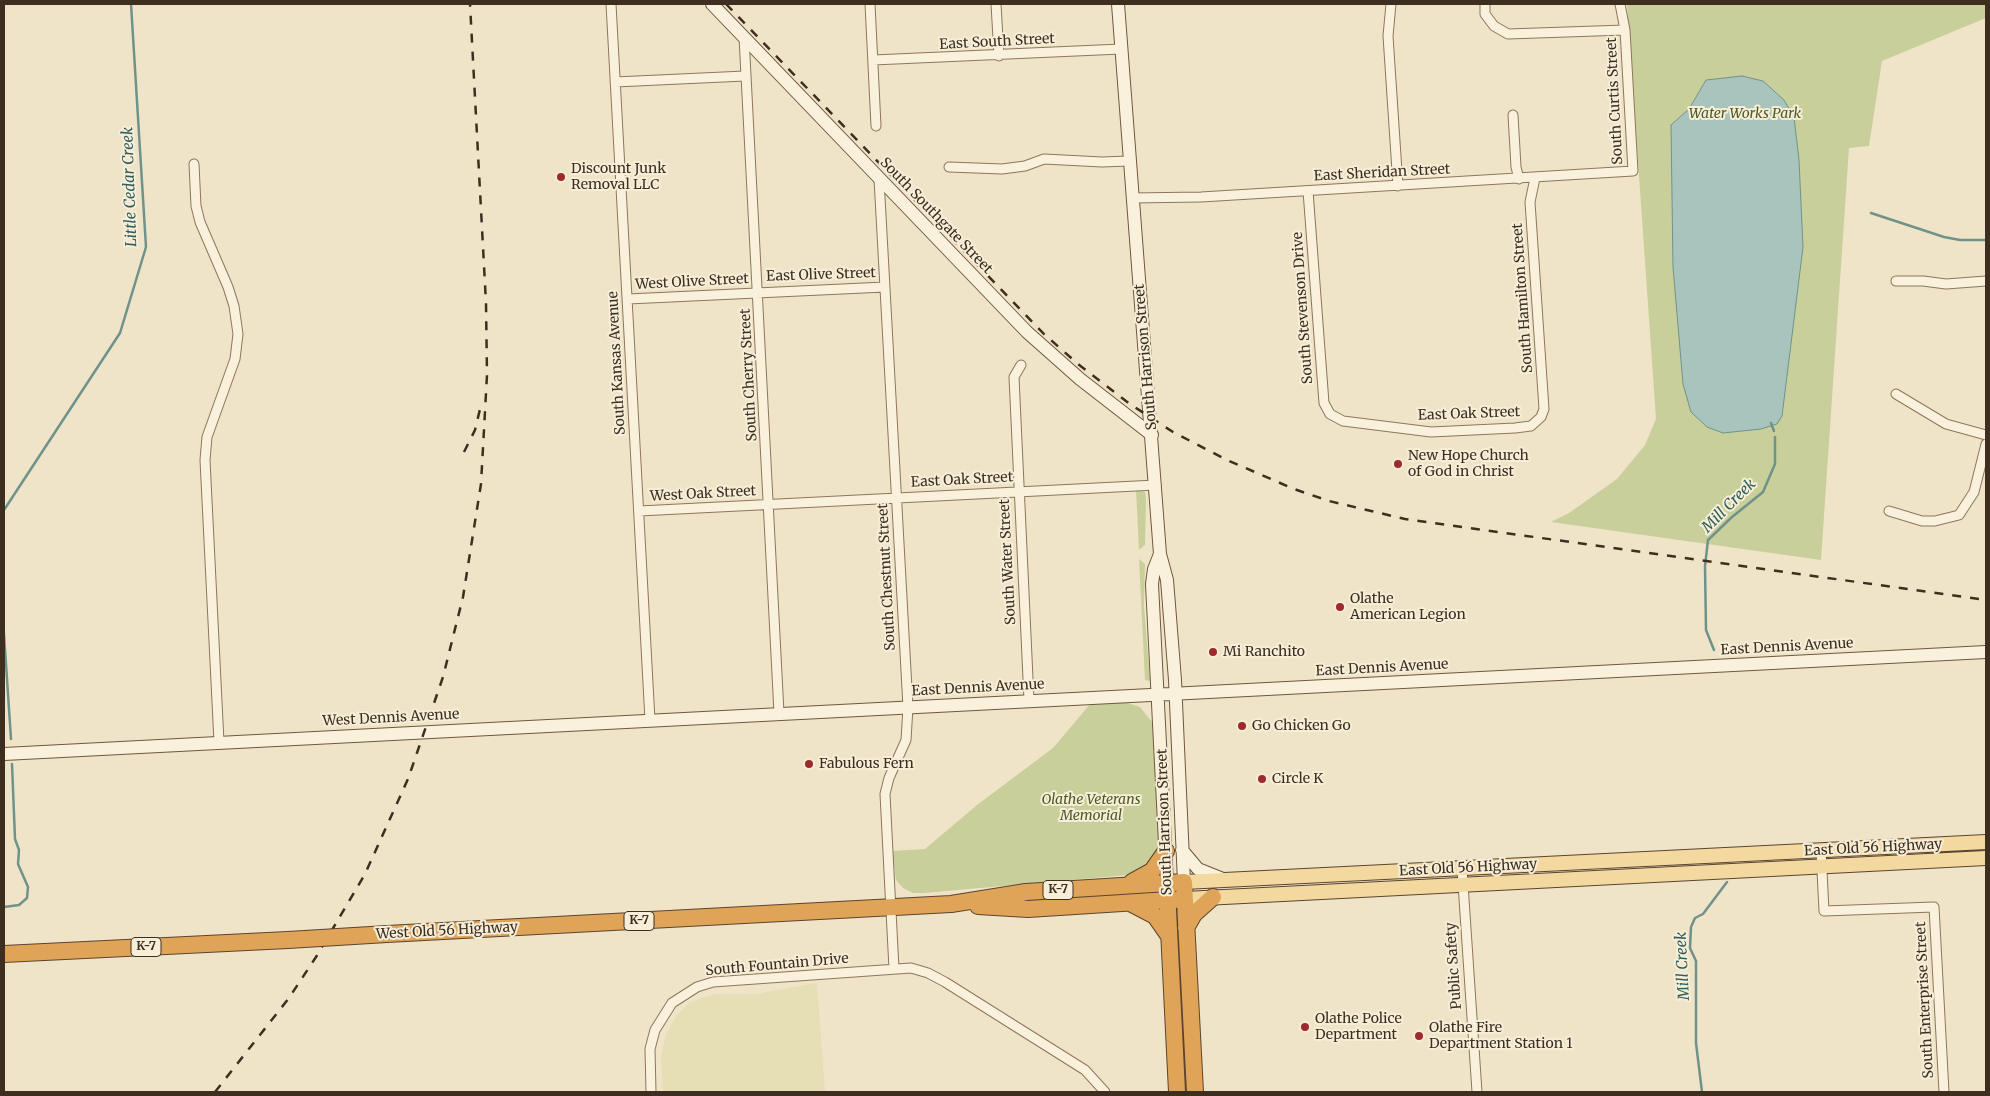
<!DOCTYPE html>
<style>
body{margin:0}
#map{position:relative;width:1990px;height:1096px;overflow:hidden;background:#f0e4c8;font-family:Merriweather,serif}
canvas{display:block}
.frame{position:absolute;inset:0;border:5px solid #3d2e20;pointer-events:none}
</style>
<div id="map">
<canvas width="1990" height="1096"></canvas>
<div class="frame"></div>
</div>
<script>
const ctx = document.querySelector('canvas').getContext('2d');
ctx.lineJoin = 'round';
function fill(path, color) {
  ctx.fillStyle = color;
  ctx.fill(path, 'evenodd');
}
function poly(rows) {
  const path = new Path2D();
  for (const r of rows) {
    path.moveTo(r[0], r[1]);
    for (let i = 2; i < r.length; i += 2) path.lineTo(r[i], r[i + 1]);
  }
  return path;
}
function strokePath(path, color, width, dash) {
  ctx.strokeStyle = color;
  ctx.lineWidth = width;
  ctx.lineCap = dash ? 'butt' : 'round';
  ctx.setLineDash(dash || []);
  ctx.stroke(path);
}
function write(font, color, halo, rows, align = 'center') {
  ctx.font = font + ' Merriweather,serif';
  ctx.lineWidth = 4;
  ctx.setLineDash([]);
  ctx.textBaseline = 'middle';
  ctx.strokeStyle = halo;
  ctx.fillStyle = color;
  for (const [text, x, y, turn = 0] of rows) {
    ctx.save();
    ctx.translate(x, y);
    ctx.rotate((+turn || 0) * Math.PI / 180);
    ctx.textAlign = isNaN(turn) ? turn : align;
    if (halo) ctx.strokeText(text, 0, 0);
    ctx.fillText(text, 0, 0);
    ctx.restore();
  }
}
const farmland = poly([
 [817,983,825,1092,663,1092,661,1056,666,1035,675,1017,690,1002,716,994,755,994]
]);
const green = poly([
 [1627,4,1986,4,1986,18,1882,61,1869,146,1849,148,1821,560,1551,522,1569,513,1617,479,1645,445,1656,419],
 [1136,489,1145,492,1146,499,1145,545,1139,550],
 [1139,559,1145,564,1144,606,1150,681,1145,680],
 [1091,703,1128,703,1140,707,1156,727,1163,850,1139,874,924,893,913,893,903,888,896,880,892,851,925,849,977,805,1053,748]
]);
const water = poly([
 [1742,76,1763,81,1784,100,1794,117,1799,160,1803,247,1782,416,1777,424,1761,429,1723,433,1707,427,1691,412,1683,384,1673,267,1671,125,1689,109,1706,80,1742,76]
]);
const stream = poly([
 [1871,213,1944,237,1960,240,1986,240],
 [1771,423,1774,431],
 [4,510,120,333,146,247,131,4],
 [4,634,11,739],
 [1714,650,1706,630,1705,566,1708,540,1732,517,1763,492,1775,464,1775,437],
 [4,907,19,905,27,898,28,887,18,864,19,850,15,839,12,764],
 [1702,1092,1696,1043,1696,961,1690,948,1691,927,1695,918,1703,914,1727,882]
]);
const street = poly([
 [611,4,650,720],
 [870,4,876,126],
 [996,4,999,56],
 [1391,4,1388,36,1398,186],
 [1485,4,1485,14,1494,26,1508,34,1625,30],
 [744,37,779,713],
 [873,60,1121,49],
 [615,82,745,76],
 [1513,115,1516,167,1519,179],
 [194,164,196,206,200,222,228,287,234,306,238,334,235,359,207,437,205,460,219,742],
 [949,167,1002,169,1025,166,1044,159,1102,162,1129,161],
 [879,179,908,707,906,740,889,778,885,794,894,969],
 [1308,191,1324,403,1330,414,1343,421,1431,432,1515,428,1531,426,1541,417,1544,409,1530,202,1535,178],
 [1132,198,1201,197,1633,171,1625,30,1620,4],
 [1896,281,1923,281,1946,284,1986,281],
 [628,299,885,287],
 [1021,365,1014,377,1029,700],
 [1896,394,1946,424,1986,435],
 [639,511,1156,485],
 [1889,511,1922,521,1935,521,1959,515,1974,492,1986,444],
 [1821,851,1824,911,1934,907,1944,1092],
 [1462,869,1477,1092],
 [651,1092,650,1049,655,1030,672,1003,697,987,713,982,911,968,928,973,945,982,1085,1070,1105,1092]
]);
const secondary = poly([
 [712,4,1027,332,1080,379,1152,435],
 [1118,4,1160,554,1167,580,1175,680,1184,882],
 [1160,554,1154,569,1152,584,1167,883],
 [4,754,1986,652],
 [1182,850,1198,869,1223,879]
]);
const primary = poly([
 [1184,882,1986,842],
 [1185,899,1986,858]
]);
const highway = poly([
 [1132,882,1152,871,1166,851],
 [1167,890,1177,1092],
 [1132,904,1155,916,1169,936],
 [978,906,1028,909,1185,899],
 [1186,928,1194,914,1213,897],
 [387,934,951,904,1026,892,1184,882,1195,1092],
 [4,954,288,940]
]);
const rail = poly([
 [726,4,1044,334,1078,364,1130,404,1173,432,1227,460,1294,489,1329,501,1405,519,1986,600],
 [464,452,475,430,481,405],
 [215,1092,289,998,316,957,365,874,408,779,443,677,463,597,481,484,487,375,486,303,470,4]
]);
const highwayBridge = poly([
 [288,940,387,934]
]);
const markers = [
 [561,177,5,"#9e2a2b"],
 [1398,464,5,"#9e2a2b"],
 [1340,607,5,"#9e2a2b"],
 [1213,652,5,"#9e2a2b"],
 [1242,726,5,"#9e2a2b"],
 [809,764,5,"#9e2a2b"],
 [1262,779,5,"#9e2a2b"],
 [1305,1027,5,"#9e2a2b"],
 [1419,1036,5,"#9e2a2b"]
];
const shields = [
 [1058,890,30],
 [639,921,30],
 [146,947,30]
];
const shieldNames = [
 ["K-7",1058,890],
 ["K-7",639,921],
 ["K-7",146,947]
];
const streetNames = [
 ["East South Street",997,42,-3],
 ["South Curtis Street",1615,101,-93],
 ["East Sheridan Street",1382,173,-3],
 ["South Southgate Street",936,216,46],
 ["East Olive Street",821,275,-2],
 ["West Olive Street",692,282,-3],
 ["South Hamilton Street",1523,298,-94],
 ["South Stevenson Drive",1303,308,-94],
 ["South Harrison Street",1146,357,-95],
 ["South Kansas Avenue",617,363,-93],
 ["South Cherry Street",749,375,-93],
 ["East Oak Street",1469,414,-2],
 ["East Oak Street",962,480,-3],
 ["West Oak Street",703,494,-3],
 ["South Water Street",1008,562,-93],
 ["South Chestnut Street",887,577,-93],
 ["East Dennis Avenue",1787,647,-3],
 ["East Dennis Avenue",1382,668,-3],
 ["East Dennis Avenue",978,688,-3],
 ["West Dennis Avenue",391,718,-3],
 ["South Harrison Street",1165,822,-92],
 ["East Old 56 Highway",1873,848,-3],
 ["East Old 56 Highway",1468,868,-3],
 ["West Old 56 Highway",447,931,-3],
 ["South Fountain Drive",777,965,-5],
 ["Public Safety",1454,966,-94],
 ["South Enterprise Street",1925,1000,-93]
];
const parkNames = [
 ["Water Works Park",1745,114],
 ["Olathe Veterans",1091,800],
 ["Memorial",1091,816]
];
const poiNames = [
 ["Discount Junk",571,169],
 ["Removal LLC",571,185],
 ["New Hope Church",1408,456],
 ["of God in Christ",1408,472],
 ["Olathe",1350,599],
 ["American Legion",1350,615],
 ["Mi Ranchito",1223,652],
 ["Go Chicken Go",1252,726],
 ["Fabulous Fern",819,764],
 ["Circle K",1272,779],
 ["Olathe Police",1315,1019],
 ["Department",1315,1035],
 ["Olathe Fire",1429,1028],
 ["Department Station 1",1429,1044]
];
const waterNames = [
 ["Little Cedar Creek",130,187,-92],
 ["Mill Creek",1729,506,-45],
 ["Mill Creek",1683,966,-93]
];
fill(farmland, '#e6deb5');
fill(green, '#c9cf9b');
fill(water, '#a9c4bc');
strokePath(water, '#6f938a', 1);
strokePath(stream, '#6f938a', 2.5);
strokePath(street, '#8d765c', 11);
strokePath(secondary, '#6f573f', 14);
strokePath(primary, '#5b4430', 16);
strokePath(highway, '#5b4430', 18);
strokePath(street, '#faf1dc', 9);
strokePath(secondary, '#faf1dc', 12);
strokePath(primary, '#f3d9a0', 14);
strokePath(highway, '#e0a458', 16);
strokePath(rail, '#3d2e20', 2.5, [9, 9]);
strokePath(highwayBridge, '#5b4430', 18, []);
strokePath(highwayBridge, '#e0a458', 16);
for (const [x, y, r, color] of markers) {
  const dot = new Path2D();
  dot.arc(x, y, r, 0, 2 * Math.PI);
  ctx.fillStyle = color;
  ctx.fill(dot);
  strokePath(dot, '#f7eed8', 2);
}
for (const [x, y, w] of shields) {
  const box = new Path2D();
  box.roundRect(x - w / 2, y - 9.5, w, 19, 4);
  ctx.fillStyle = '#f7eed8';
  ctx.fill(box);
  strokePath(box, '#3d2e20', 1);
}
write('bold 12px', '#3d2e20', null, shieldNames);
write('14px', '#3d2e20', '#f7eed8', streetNames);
write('italic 14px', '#4d5a26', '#f7eed8', parkNames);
write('14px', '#3d2e20', '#f7eed8', poiNames, 'left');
write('italic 15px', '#2f5d5a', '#f7eed8', waterNames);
</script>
